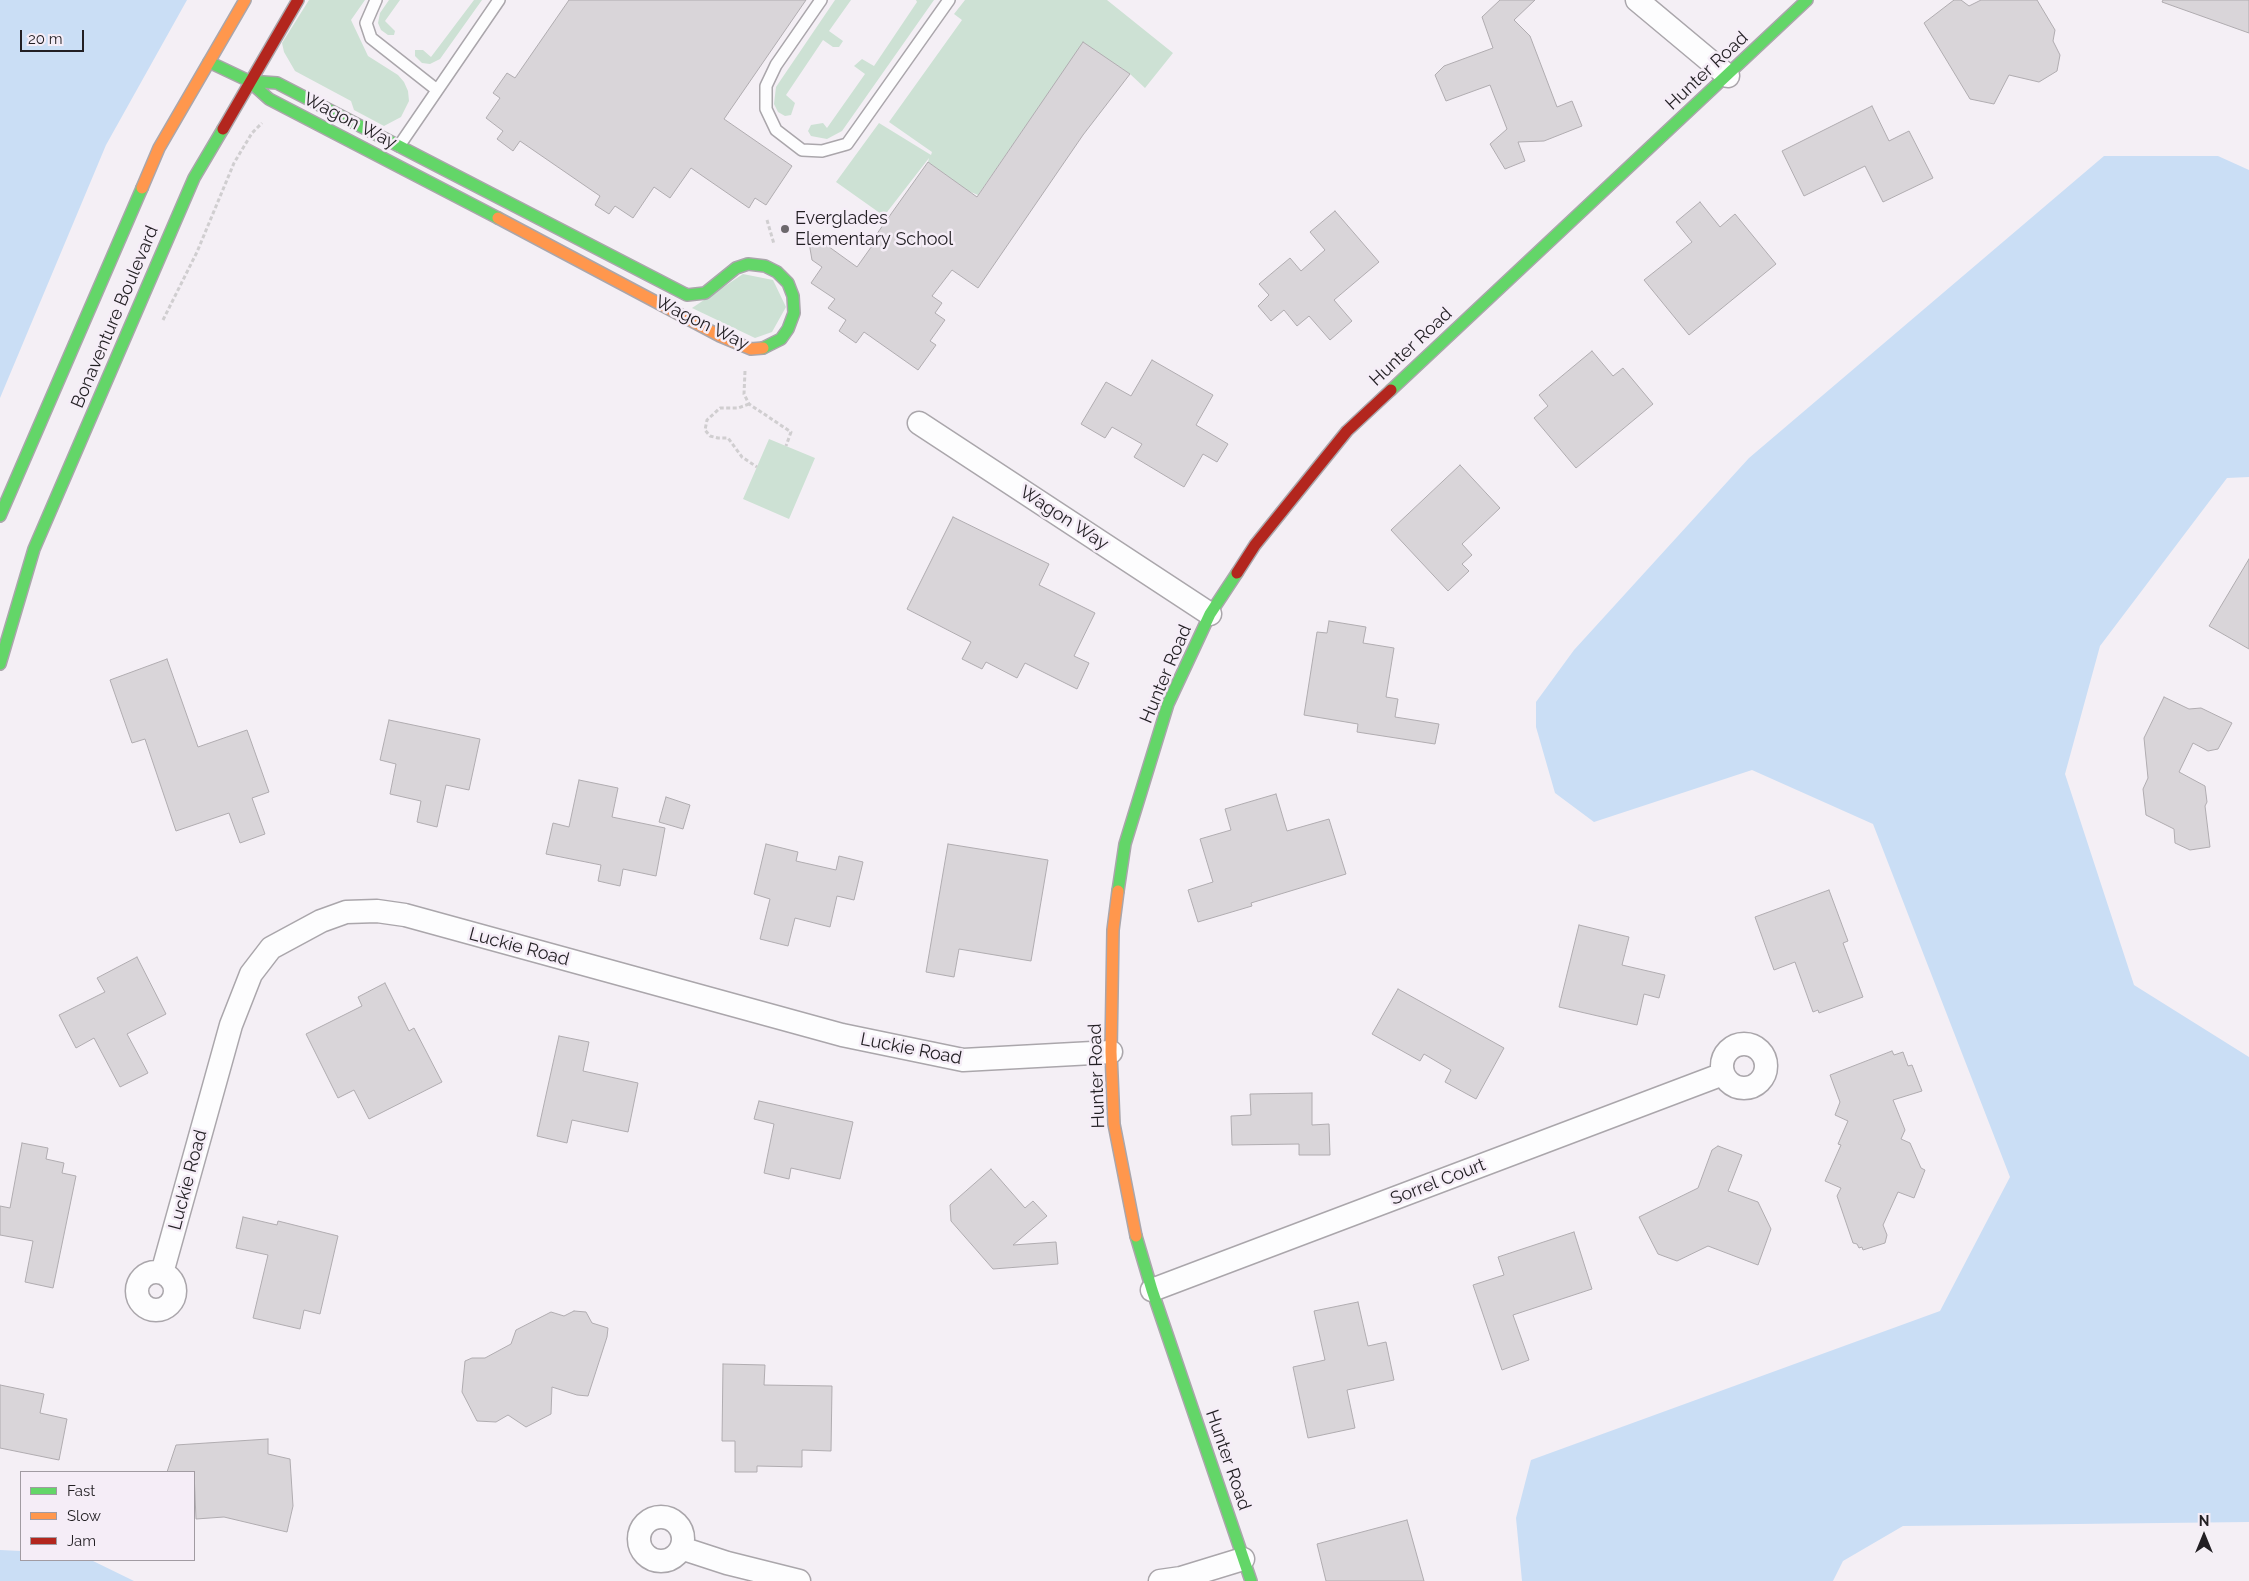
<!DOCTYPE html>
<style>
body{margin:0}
#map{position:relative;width:2249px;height:1581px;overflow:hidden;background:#f4eff5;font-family:Raleway,sans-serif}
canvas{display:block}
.legend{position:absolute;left:20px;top:1471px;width:175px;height:90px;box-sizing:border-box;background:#f5edf7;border:1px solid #a19ba2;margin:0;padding:6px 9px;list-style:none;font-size:15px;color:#221f23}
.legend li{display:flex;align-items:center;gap:10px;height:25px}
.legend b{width:25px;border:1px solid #a19ba2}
.north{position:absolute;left:2179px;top:1511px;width:50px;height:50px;-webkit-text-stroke:4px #f5edf7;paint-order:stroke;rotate:0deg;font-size:14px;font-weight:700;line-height:20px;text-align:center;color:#221f23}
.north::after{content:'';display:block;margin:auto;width:18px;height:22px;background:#221f23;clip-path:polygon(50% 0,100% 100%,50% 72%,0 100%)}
.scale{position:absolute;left:20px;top:30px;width:64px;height:22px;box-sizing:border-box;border:2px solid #221f23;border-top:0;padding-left:6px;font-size:15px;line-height:18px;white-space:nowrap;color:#221f23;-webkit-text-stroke:4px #f5edf7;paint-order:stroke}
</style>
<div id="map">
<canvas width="2249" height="1581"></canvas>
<ul class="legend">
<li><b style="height:6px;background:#63d668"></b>Fast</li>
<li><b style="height:6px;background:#ff974d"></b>Slow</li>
<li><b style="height:6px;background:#b3261e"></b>Jam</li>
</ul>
<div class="north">N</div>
<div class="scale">20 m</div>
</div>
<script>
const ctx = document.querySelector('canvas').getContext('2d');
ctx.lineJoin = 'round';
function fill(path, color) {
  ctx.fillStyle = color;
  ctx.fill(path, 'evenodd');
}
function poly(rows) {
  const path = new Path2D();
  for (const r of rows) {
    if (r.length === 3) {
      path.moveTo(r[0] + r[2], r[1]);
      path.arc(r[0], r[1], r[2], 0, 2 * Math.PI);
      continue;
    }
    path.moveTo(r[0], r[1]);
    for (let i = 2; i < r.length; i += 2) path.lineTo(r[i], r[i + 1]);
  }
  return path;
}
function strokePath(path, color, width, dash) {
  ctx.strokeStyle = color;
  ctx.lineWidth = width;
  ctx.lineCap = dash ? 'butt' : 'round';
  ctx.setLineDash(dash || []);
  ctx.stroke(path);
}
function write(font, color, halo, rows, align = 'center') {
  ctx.font = font + ' Raleway,sans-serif';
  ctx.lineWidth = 5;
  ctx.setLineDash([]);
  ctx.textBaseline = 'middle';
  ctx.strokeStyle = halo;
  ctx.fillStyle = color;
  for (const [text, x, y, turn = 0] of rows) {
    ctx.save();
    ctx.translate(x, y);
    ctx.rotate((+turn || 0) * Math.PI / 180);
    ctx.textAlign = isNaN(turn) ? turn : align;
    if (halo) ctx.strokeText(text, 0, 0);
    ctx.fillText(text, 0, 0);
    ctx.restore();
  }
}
const green = poly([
 [309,0,365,0,351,20,368,56,398,75,404,82,408,91,409,101,401,117,384,126,354,110,351,101,295,71,284,52,282,43],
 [389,0,400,0,385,21,395,31,394,35,388,35,381,30,378,23,380,13],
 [474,0,482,0,440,59,430,64,422,63,415,56,415,50,423,50,431,57],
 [835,0,851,0,829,31,843,41,839,47,833,47,823,40,786,95,795,103,791,115,785,116,778,112,774,104,776,87],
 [916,0,934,0,842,131,827,139,811,136,808,131,811,125,823,123,827,128,865,74,854,66,862,59,874,66,917,2],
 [965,0,1107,0,1173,53,1145,88,1130,74,1083,43,978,195,968,191,928,162,929,158,884,216,836,182,879,123,931,155,932,152,889,122,962,20,954,14],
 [743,274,773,280,786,307,772,332,755,338,692,308],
 [769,439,815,458,789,519,743,499]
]);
const water = poly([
 [0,0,187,0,106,145,0,398],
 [2104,156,2218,156,2249,170,2249,477,2227,478,2100,646,2065,774,2134,985,2249,1057,2249,1522,1903,1526,1843,1561,1833,1581,1522,1581,1516,1518,1531,1460,1940,1311,2010,1177,1873,824,1752,770,1594,822,1555,793,1536,727,1536,702,1574,650,1749,458],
 [0,1550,21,1551,21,1560,91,1560,134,1581,0,1581]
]);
const building = poly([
 [569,0,806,0,724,119,792,166,766,205,755,198,749,208,691,168,670,198,654,187,633,218,615,206,609,214,595,205,600,196,520,141,513,151,497,139,503,131,486,118,500,98,493,93,507,73,515,78,569,0],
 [1500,0,1535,0,1514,20,1530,36,1557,107,1572,101,1582,126,1544,141,1518,142,1525,161,1505,169,1490,144,1507,129,1490,85,1446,101,1435,75,1444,66,1493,48,1482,17,1500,0],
 [1954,0,1961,0,1969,6,1981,0,2037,0,2055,30,2053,41,2060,55,2057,71,2039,82,2009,75,1994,104,1970,99,1924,23,1954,0],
 [2163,0,2249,0,2249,33,2162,2,2163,0],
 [1083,42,1130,74,1083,135,978,288,952,270,932,296,942,303,935,313,945,320,930,341,936,345,918,370,864,332,856,343,839,331,846,320,828,308,835,299,811,283,822,267,812,260,807,231,857,267,879,236,876,235,928,162,977,197,1083,42],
 [1872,106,1889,141,1909,131,1933,178,1883,202,1865,166,1804,196,1782,151,1872,106],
 [1700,202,1720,227,1735,214,1776,264,1689,335,1644,280,1692,242,1676,222,1700,202],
 [1335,211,1379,262,1334,300,1352,321,1330,340,1309,316,1297,326,1284,310,1271,321,1258,306,1269,295,1259,284,1290,258,1301,271,1325,250,1310,232,1335,211],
 [1592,351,1613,376,1623,368,1653,404,1576,468,1534,418,1548,406,1539,395,1592,351],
 [1152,360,1213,395,1196,425,1228,444,1217,462,1203,454,1184,487,1134,457,1142,444,1112,427,1105,438,1081,424,1106,382,1131,396,1152,360],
 [1460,465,1500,508,1462,544,1472,555,1462,564,1469,571,1448,591,1391,530,1460,465],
 [953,517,1049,564,1039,585,1095,613,1074,656,1089,663,1077,689,1025,663,1017,678,986,662,982,669,962,659,971,642,907,609,953,517],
 [2249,559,2249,649,2209,626,2249,559],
 [1329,621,1366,627,1363,643,1394,648,1386,697,1398,699,1395,717,1439,724,1435,744,1357,732,1358,724,1304,715,1317,632,1327,633,1329,621],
 [167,659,198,747,247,730,269,792,252,798,265,834,240,843,229,813,176,831,145,739,132,743,110,680,167,659],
 [2164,697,2189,709,2201,708,2232,723,2218,749,2208,751,2193,743,2179,772,2205,786,2207,802,2205,806,2210,847,2190,850,2175,843,2174,829,2146,815,2143,789,2148,778,2144,738,2164,697],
 [389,720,480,739,469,790,446,785,437,827,417,822,421,801,390,794,396,764,380,760,389,720],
 [579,780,618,788,612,817,665,828,656,876,623,869,620,886,598,881,601,865,546,854,553,823,569,827,579,780],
 [1276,794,1287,831,1329,819,1346,874,1251,903,1252,906,1198,922,1188,890,1213,882,1200,839,1231,830,1225,809,1276,794],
 [666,797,690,805,683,829,659,822,666,797],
 [766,844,798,852,796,861,836,870,839,856,863,862,854,900,837,896,830,927,795,918,788,946,760,939,770,899,754,894,766,844],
 [948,844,1048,860,1031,961,959,949,954,977,926,972,948,844],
 [1829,890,1848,941,1843,943,1863,997,1819,1013,1818,1010,1813,1012,1795,962,1774,970,1755,917,1829,890],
 [1579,925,1629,937,1622,965,1665,975,1659,998,1644,994,1637,1025,1559,1007,1579,925],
 [137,957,166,1014,127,1034,148,1073,120,1087,94,1038,76,1048,59,1015,105,992,97,978,137,957],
 [385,983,409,1031,414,1028,442,1082,369,1119,354,1090,338,1098,306,1034,362,1006,358,997,385,983],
 [1398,989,1504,1048,1476,1099,1445,1082,1451,1070,1424,1054,1420,1061,1372,1034,1398,989],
 [559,1036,589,1042,583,1071,638,1083,628,1132,572,1120,567,1143,537,1136,559,1036],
 [1892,1051,1894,1055,1903,1052,1908,1066,1912,1065,1922,1091,1893,1100,1905,1130,1901,1139,1910,1143,1921,1168,1925,1170,1914,1198,1898,1192,1883,1225,1887,1235,1885,1243,1863,1250,1862,1247,1859,1248,1857,1244,1853,1243,1837,1196,1841,1188,1825,1181,1841,1145,1838,1144,1848,1121,1835,1115,1840,1102,1830,1075,1892,1051],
 [1312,1093,1312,1125,1329,1124,1330,1155,1299,1155,1299,1144,1232,1145,1231,1116,1251,1115,1250,1094,1312,1093],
 [759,1101,853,1122,840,1179,791,1168,789,1179,764,1173,774,1124,754,1119,759,1101],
 [22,1143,48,1148,46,1159,64,1163,62,1173,76,1176,53,1288,25,1282,33,1241,0,1235,0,1206,10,1208,22,1143],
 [1718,1146,1742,1155,1728,1191,1758,1202,1771,1229,1758,1265,1708,1246,1677,1261,1658,1254,1639,1217,1698,1188,1712,1150,1718,1146],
 [991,1169,1025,1208,1033,1201,1047,1216,1013,1245,1056,1242,1058,1264,993,1269,951,1221,950,1205,991,1169],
 [243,1217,277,1225,278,1221,338,1236,320,1314,304,1310,300,1329,253,1318,268,1255,236,1248,243,1217],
 [1574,1232,1592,1289,1513,1315,1529,1360,1502,1370,1473,1285,1504,1275,1498,1257,1574,1232],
 [1358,1302,1368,1346,1386,1342,1394,1380,1347,1390,1355,1428,1308,1438,1293,1367,1325,1360,1314,1311,1358,1302],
 [574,1311,586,1312,592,1323,608,1328,607,1337,588,1396,577,1395,552,1387,551,1414,526,1427,508,1415,496,1422,477,1421,462,1392,465,1361,472,1358,485,1358,511,1344,516,1330,551,1312,564,1316,574,1311],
 [723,1364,765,1365,764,1385,832,1386,831,1451,802,1450,802,1467,757,1466,757,1472,735,1472,735,1441,722,1441,723,1364],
 [0,1385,44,1394,40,1413,67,1419,59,1460,0,1448,0,1385],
 [268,1439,268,1454,290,1459,293,1506,287,1532,224,1517,196,1519,194,1472,167,1472,176,1445,268,1439],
 [1407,1520,1424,1581,1326,1581,1317,1544,1407,1520]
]);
const path = poly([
 [767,220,774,244],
 [163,320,197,252,234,163,252,133,262,123],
 [745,371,744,394,749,404,791,432,786,446],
 [749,404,738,408,720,408,707,420,705,430,710,436,718,438,728,438,742,457,757,467]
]);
const lane = poly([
 [376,0,366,23,371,38,437,90],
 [821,0,776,65,766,86,766,109,776,130,802,150,822,151,847,144,949,0],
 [399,146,499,0]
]);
const street = poly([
 [1637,0,1728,76],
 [919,423,1210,614],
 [1744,1066,22],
 [156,1291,19],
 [162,1273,231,1025,251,974,271,948,321,921,346,912,377,911,405,915,842,1035,963,1060,1111,1052],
 [1152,1290,1723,1074],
 [661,1539,22],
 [681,1548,727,1563,799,1581],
 [1160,1581,1181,1578,1243,1559]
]);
const fast = poly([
 [209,62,249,81,269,99,498,218],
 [249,81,277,83,687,295,705,293,736,268,748,264,765,266,777,272,788,283,793,296,794,313,788,329,781,339,763,348],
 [1391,390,1807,0],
 [0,516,142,188],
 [0,664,34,549,194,178,223,129],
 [1118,891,1125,844,1168,704,1210,614,1237,573],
 [1136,1236,1152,1290,1251,1581]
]);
const slow = poly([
 [142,188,159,148,245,0],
 [498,218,720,336,751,349,763,348],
 [1118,891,1113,930,1111,1052,1114,1124,1136,1236]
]);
const jam = poly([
 [223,129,298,0],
 [1237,573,1255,545,1347,431,1391,390]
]);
const markers = [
 [785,229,5,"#6c686c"]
];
const streetNames = [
 ["Hunter Road",1707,71,-43],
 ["Wagon Way",350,121,27],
 ["Bonaventure Boulevard",115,317,-67],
 ["Wagon Way",702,323,26],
 ["Hunter Road",1411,347,-43],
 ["Wagon Way",1064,518,33],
 ["Hunter Road",1166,674,-67],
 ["Luckie Road",519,947,15],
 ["Luckie Road",911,1049,11],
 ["Hunter Road",1097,1076,-92],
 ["Luckie Road",188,1180,-75],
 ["Sorrel Court",1438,1182,-21],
 ["Hunter Road",1228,1460,71]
];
const poiNames = [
 ["Everglades",795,219],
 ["Elementary School",795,240]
];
fill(green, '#cde1d4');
fill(water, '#cadef5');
fill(building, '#d9d5d9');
strokePath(building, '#b0acb0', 1);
strokePath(lane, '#aaa6ab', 14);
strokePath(street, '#aaa6ab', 25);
strokePath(fast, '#aaa6ab', 14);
strokePath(slow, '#aaa6ab', 14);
strokePath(jam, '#aaa6ab', 14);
strokePath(path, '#d0ced0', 3, [4, 2.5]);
strokePath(lane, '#fdfdfe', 11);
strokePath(street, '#fdfdfe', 22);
strokePath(fast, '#63d668', 11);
strokePath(slow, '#ff974d', 11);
strokePath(jam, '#b3261e', 11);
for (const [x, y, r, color] of markers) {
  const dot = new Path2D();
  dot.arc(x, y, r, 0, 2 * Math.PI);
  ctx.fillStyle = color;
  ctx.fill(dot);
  strokePath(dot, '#f5edf7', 2);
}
write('18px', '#221f23', '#f5edf7', streetNames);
write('18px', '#221f23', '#f5edf7', poiNames, 'left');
</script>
